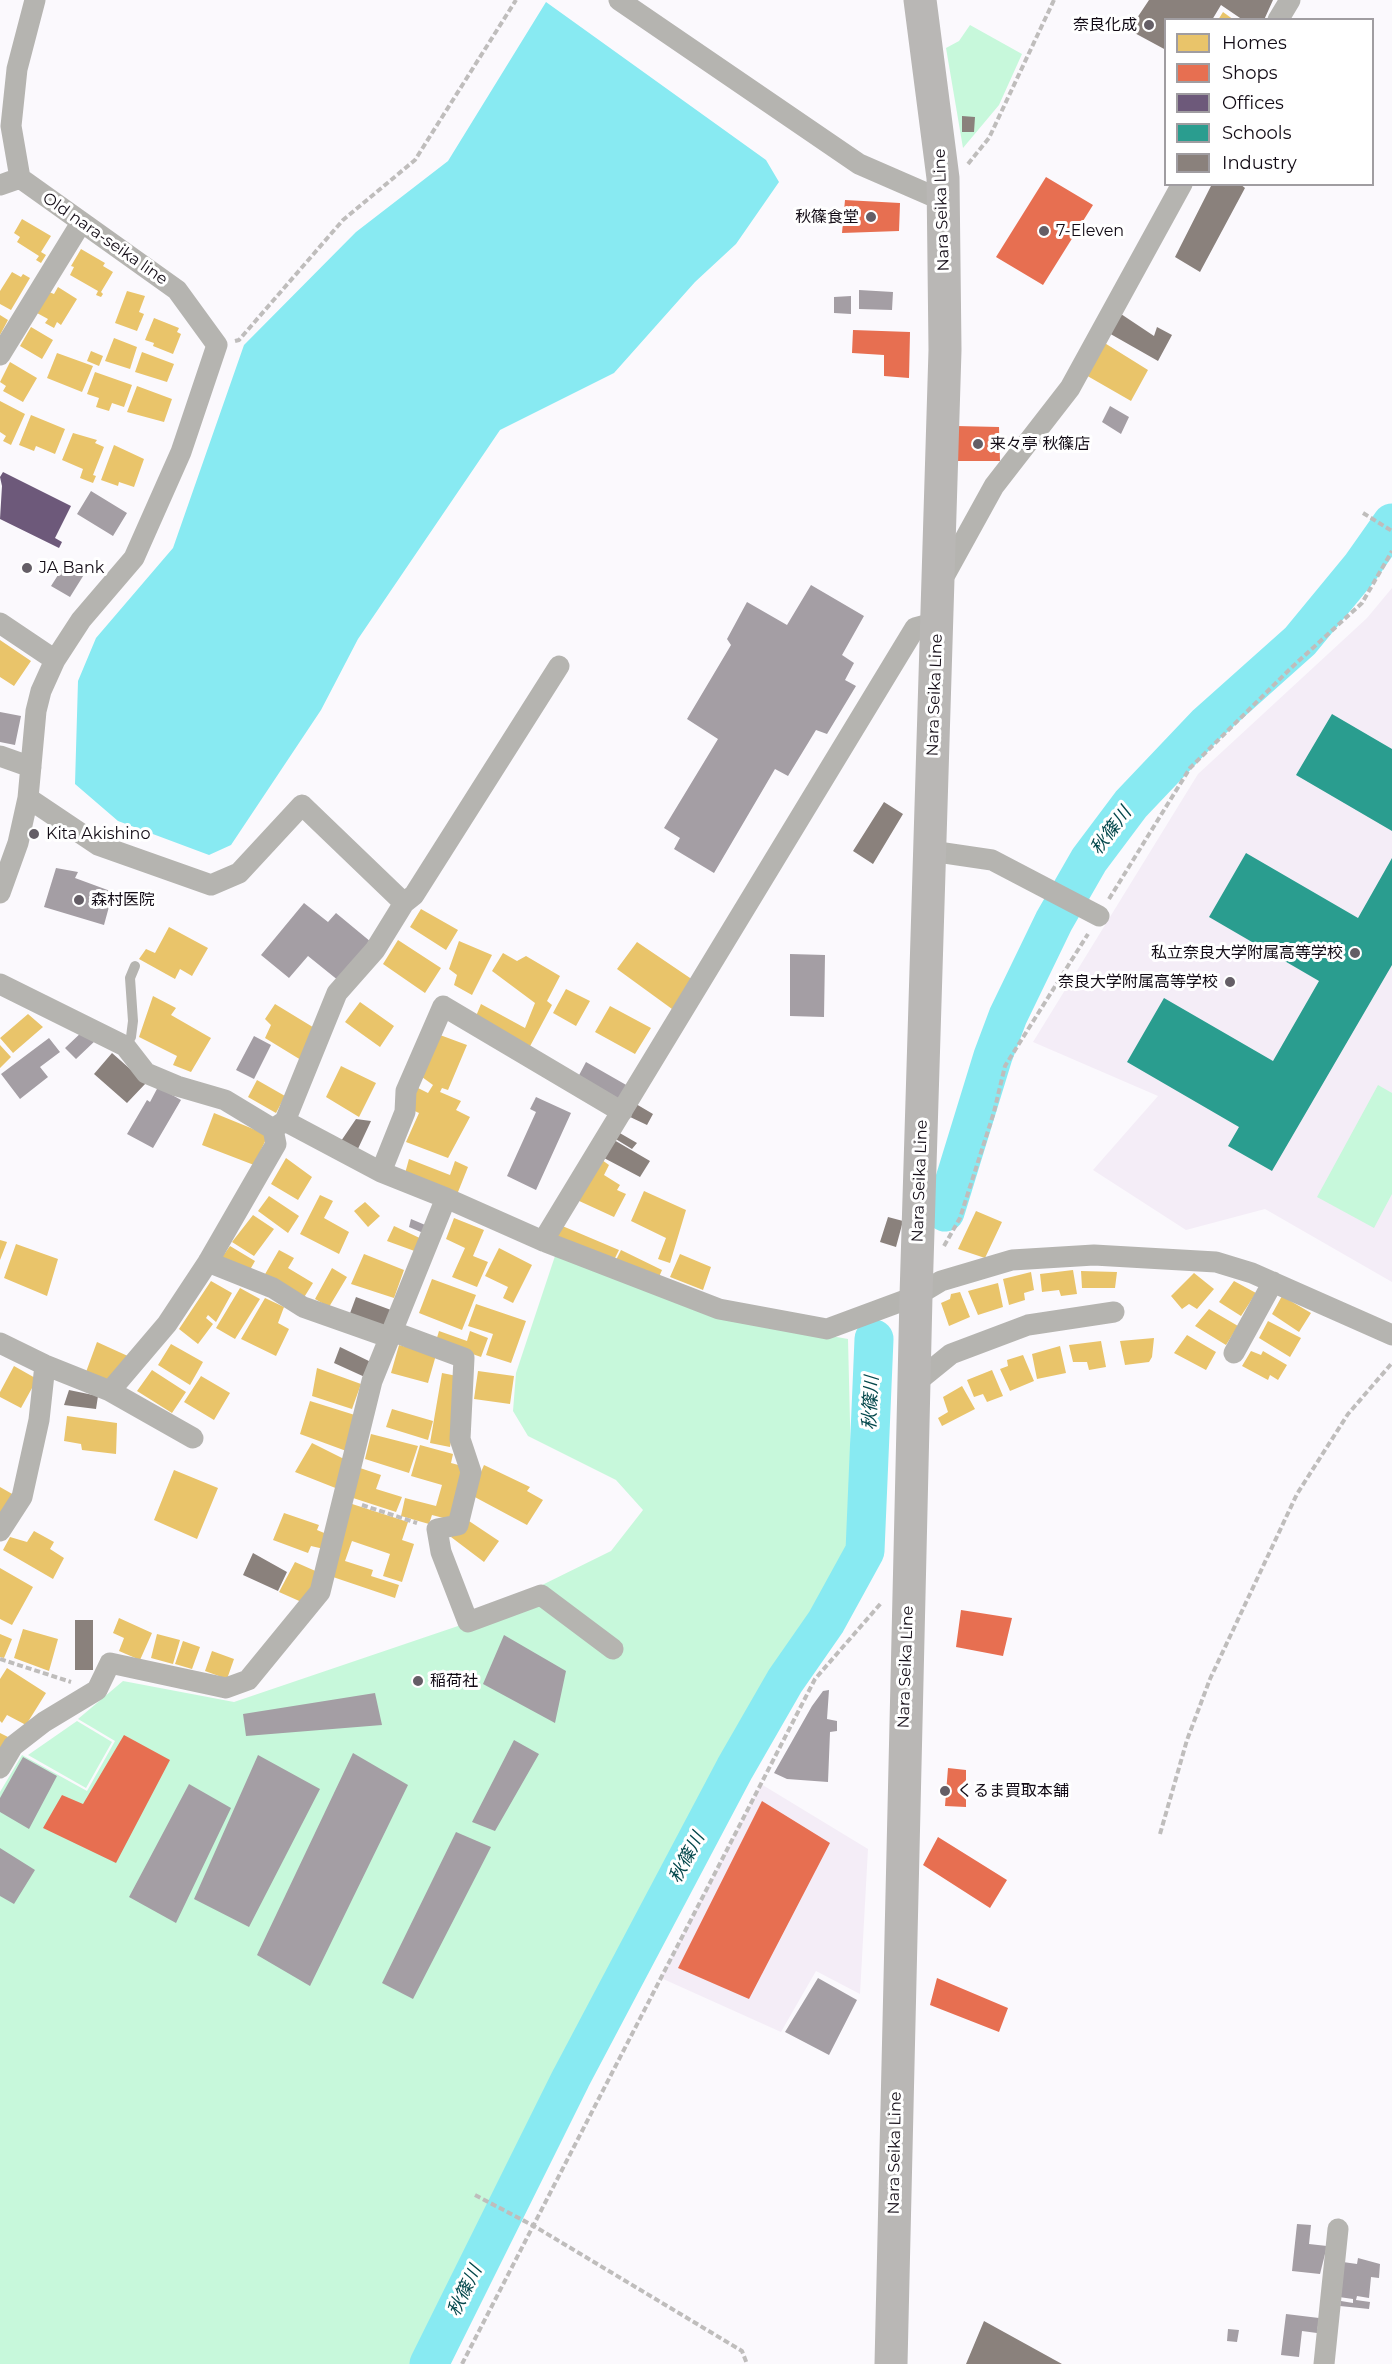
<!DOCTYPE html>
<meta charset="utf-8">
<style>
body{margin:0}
#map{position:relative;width:1392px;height:2364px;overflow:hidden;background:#fbf9fd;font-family:Montserrat,sans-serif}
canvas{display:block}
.legend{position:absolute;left:1164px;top:18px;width:210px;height:168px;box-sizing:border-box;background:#fff;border:2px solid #a09da1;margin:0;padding:8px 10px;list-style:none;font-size:18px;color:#120b15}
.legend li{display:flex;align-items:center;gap:12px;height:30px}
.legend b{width:30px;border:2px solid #a09da1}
</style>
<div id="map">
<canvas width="1392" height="2364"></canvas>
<ul class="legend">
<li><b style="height:16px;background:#e9c46a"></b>Homes</li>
<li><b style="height:16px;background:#e76f51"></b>Shops</li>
<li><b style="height:16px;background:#6d597a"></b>Offices</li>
<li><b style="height:16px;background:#2a9d8f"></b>Schools</li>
<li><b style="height:16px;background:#8a817c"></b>Industry</li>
</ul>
</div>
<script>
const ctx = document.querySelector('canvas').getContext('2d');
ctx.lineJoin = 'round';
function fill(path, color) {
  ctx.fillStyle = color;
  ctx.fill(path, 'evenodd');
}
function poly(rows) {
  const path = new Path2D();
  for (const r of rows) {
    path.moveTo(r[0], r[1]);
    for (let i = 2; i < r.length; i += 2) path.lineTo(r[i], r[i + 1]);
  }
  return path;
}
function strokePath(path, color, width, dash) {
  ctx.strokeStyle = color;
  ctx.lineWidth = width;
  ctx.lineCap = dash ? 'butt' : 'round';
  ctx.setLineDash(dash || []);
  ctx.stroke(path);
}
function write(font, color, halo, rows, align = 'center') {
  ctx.font = font + ' Montserrat,"Noto Sans JP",sans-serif';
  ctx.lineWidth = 6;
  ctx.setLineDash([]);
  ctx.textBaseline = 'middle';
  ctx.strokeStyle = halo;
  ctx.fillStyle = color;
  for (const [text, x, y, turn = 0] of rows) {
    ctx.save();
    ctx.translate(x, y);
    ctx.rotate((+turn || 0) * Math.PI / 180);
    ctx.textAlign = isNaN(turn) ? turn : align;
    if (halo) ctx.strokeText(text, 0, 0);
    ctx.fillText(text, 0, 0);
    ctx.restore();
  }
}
const built = poly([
 [1392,588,1392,1282,1265,1209,1186,1230,1093,1170,1158,1096,1033,1042,1198,774,1367,618],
 [761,1784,868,1849,860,1994,816,1971,781,2032,661,1978]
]);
const green = poly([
 [970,25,1022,54,999,105,963,148,946,48,959,41],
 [1378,1085,1392,1093,1392,1194,1374,1228,1317,1197],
 [555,1256,724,1317,848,1339,853,1547,847,1567,759,1709,410,2364,0,2364,0,1792,22,1755,87,1791,115,1741,78,1719,123,1681,234,1702,461,1625,611,1551,643,1510,616,1480,528,1436,513,1411,516,1373],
 [77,1721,112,1742,86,1788,28,1755]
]);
const water = poly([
 [546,2,766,160,779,182,736,244,695,282,614,373,500,430,358,639,321,710,231,845,209,855,118,821,75,784,78,681,96,638,173,548,244,345,356,232,448,161]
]);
const homes = poly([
 [1223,12,1234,20,1218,20],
 [22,219,51,236,41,252,46,255,41,263,36,260,39,256,17,242,20,237,14,233],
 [81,249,105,263,103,266,113,272,101,292,103,294,101,297,96,295,98,291,70,275,74,267,71,266],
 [12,272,21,277,23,274,30,278,11,310,0,304,0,291],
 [58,287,77,299,61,325,57,322,54,328,45,323,48,319,37,313,49,292,54,294],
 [127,291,145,296,139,312,144,314,137,331,115,323],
 [0,315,8,320,0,335],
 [154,318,179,328,177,332,181,334,173,354,153,346,154,343,145,340],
 [31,327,53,340,42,359,20,346],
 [114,338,137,347,130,369,105,361],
 [1103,342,1148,370,1131,401,1084,374],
 [91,351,103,356,99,366,87,361],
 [142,352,174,364,167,382,135,372],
 [57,353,93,366,82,392,47,378],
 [10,362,37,378,23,402,3,391,6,386,0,382],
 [95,372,132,385,124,407,112,403,109,411,96,407,99,398,87,394],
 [137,386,172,399,164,422,127,412],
 [0,401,25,414,11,445,3,441,6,436,0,432],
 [31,415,65,429,55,454,36,446,34,451,19,445],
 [73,433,97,440,95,443,104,447,93,475,96,476,93,483,80,478,83,469,62,460],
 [114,445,144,459,134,487,119,482,118,486,101,480],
 [0,640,31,661,14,686,0,677],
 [421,909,458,930,446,950,410,927],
 [169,927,208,948,192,976,180,969,175,979,139,959,146,949,155,953],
 [398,940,441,968,425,993,383,964],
 [459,941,492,955,472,995,454,985,457,975,449,969],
 [637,942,693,980,672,1009,617,969],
 [503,953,517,961,526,956,560,976,547,1001,552,1005,528,1050,474,1021,481,1004,525,1028,535,1003,492,971],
 [566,989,590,1001,576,1026,553,1013],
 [153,996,176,1008,171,1015,211,1038,191,1072,173,1065,177,1056,139,1037],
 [360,1002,394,1026,380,1047,345,1022],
 [275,1004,316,1029,301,1060,265,1038,271,1025,265,1019],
 [610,1006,651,1028,635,1054,595,1032],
 [28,1014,43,1027,13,1053,0,1038],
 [440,1035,467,1045,448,1090,442,1088,440,1092,461,1101,456,1110,470,1117,448,1158,406,1142,419,1113,408,1108,416,1087,428,1093,433,1085,422,1077],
 [0,1045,11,1057,0,1068],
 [341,1066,376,1083,359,1117,326,1097],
 [257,1080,285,1096,276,1113,248,1097],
 [214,1113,268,1135,254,1165,202,1145],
 [286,1158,312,1177,298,1200,271,1184],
 [409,1159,450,1175,455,1161,468,1167,456,1197,404,1177],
 [602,1160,609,1165,604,1175,620,1185,617,1190,626,1194,614,1217,577,1200],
 [644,1191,686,1210,670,1263,658,1259,666,1238,631,1221],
 [320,1195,333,1201,324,1218,349,1232,339,1254,300,1234],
 [269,1196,299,1216,288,1233,258,1211],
 [365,1202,380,1216,368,1227,354,1211],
 [976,1211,1002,1222,985,1258,958,1249],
 [253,1215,274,1229,254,1256,232,1242],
 [454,1218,484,1230,473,1256,488,1262,477,1287,452,1277,465,1248,446,1239],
 [560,1225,619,1250,611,1266,552,1241],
 [394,1226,424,1240,420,1253,387,1241],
 [0,1240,7,1242,0,1260],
 [16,1244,58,1259,47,1296,4,1278],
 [230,1246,255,1261,247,1275,220,1260],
 [499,1248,532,1265,513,1303,503,1298,508,1287,485,1276],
 [279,1250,294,1258,288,1268,313,1283,303,1299,264,1276],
 [621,1250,662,1270,656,1284,613,1266],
 [364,1254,404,1270,394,1298,351,1284],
 [680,1254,711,1267,703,1290,670,1277],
 [332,1268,347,1277,329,1307,315,1299],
 [1073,1270,1077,1294,1061,1296,1059,1290,1042,1292,1040,1274],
 [1081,1271,1117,1272,1115,1288,1082,1288],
 [1031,1272,1034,1290,1024,1293,1025,1300,1009,1305,1003,1279],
 [1194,1273,1214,1289,1197,1309,1189,1304,1182,1309,1171,1296],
 [432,1279,476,1295,462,1330,419,1313],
 [211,1281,232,1293,216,1322,208,1315,206,1318,213,1324,198,1344,179,1329],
 [1234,1281,1256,1293,1241,1316,1219,1302],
 [998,1283,1003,1307,978,1315,968,1291],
 [240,1288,260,1299,235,1339,216,1328],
 [960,1292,970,1317,949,1326,941,1303,950,1299,951,1294],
 [1282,1296,1311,1313,1299,1332,1272,1314],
 [265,1298,284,1307,278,1323,289,1329,276,1356,241,1339],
 [476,1304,526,1321,511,1363,486,1355,493,1334,468,1326],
 [1209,1309,1238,1326,1226,1345,1195,1326],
 [1268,1321,1301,1338,1290,1357,1259,1338],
 [439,1331,467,1341,470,1331,488,1338,481,1357,436,1341],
 [1187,1335,1216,1352,1206,1370,1174,1353],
 [1154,1338,1152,1357,1149,1362,1125,1365,1120,1341],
 [1101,1341,1106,1367,1089,1370,1087,1362,1073,1362,1069,1345],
 [97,1342,130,1357,104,1382,86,1372],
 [171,1344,203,1362,190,1385,158,1365],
 [399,1345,436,1355,428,1383,391,1373],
 [1060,1346,1066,1373,1037,1379,1032,1354],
 [1251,1351,1261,1355,1263,1351,1287,1365,1278,1380,1270,1375,1268,1380,1242,1366],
 [1023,1355,1034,1381,1010,1391,1000,1369,1008,1366,1007,1360],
 [14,1366,37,1379,21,1408,0,1397,0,1392],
 [317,1368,361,1384,352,1409,312,1396],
 [152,1370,186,1392,172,1413,137,1391],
 [992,1370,1003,1396,987,1402,983,1394,974,1397,967,1380],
 [478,1371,514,1376,510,1404,474,1399],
 [442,1373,462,1377,450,1447,430,1443],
 [201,1376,230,1393,214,1420,184,1402],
 [962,1386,975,1409,942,1426,938,1418,948,1412,943,1397],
 [310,1401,358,1416,349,1452,300,1434],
 [392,1409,433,1421,428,1440,386,1427],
 [67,1416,117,1423,116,1454,82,1450,81,1444,64,1441],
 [371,1434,418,1446,409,1473,365,1459],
 [312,1443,350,1462,338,1489,295,1472],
 [420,1445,453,1454,451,1463,466,1467,451,1520,432,1515,429,1524,401,1516,405,1498,436,1506,442,1485,411,1476],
 [484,1465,530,1487,527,1491,543,1500,527,1525,471,1495],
 [360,1468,381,1475,376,1489,402,1497,396,1512,350,1497],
 [174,1470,218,1488,197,1539,154,1520],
 [0,1487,14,1495,0,1518],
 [349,1503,408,1522,402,1540,414,1544,402,1582,383,1576,390,1554,352,1541,345,1561,373,1570,371,1576,399,1585,395,1598,330,1576],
 [284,1513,319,1525,317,1530,329,1535,324,1549,311,1546,308,1553,273,1540],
 [466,1519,499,1541,484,1562,451,1537],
 [34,1531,54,1542,50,1549,64,1558,53,1579,3,1550,10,1537,27,1542],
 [295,1562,320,1573,306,1604,279,1592],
 [0,1568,33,1587,12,1625,0,1619],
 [119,1618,152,1633,140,1660,119,1651,124,1638,113,1633],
 [23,1629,58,1639,49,1671,14,1658],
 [0,1634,12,1639,4,1658,0,1657],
 [157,1634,180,1640,173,1664,151,1658],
 [183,1641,200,1647,192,1669,175,1664],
 [212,1651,234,1659,227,1679,205,1671],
 [7,1668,46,1693,26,1725,7,1715,2,1723,0,1721,0,1679],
 [0,1733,8,1737,0,1750]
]);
const shops = poly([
 [1046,177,1093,205,1043,285,996,257],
 [845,200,900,203,899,231,842,233],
 [853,330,910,332,909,378,884,376,884,355,852,353],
 [956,426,999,427,1000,461,956,461],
 [961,1610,1012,1618,1003,1656,956,1647],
 [124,1735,170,1760,116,1863,43,1828,62,1795,83,1804],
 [948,1768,966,1770,966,1807,945,1806],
 [762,1801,830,1843,749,1999,678,1968],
 [938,1837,1007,1880,990,1908,923,1865],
 [937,1978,1008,2008,999,2032,930,2005]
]);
const offices = poly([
 [3,472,71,506,55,538,62,542,59,548,0,519,2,486,0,477]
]);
const schools = poly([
 [1332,714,1392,749,1392,831,1296,775],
 [1246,853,1358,918,1392,858,1392,965,1272,1171,1228,1146,1239,1127,1127,1062,1164,998,1273,1061,1319,981,1209,917]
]);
const industry = poly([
 [1149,0,1273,0,1264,20,1243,20,1221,5,1212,20,1166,20,1166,50,1129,30],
 [962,116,975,117,974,132,962,132],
 [1212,184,1240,184,1245,188,1200,272,1175,257],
 [1118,312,1154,336,1157,327,1172,335,1158,361,1107,332],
 [884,802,903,814,873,864,853,851],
 [112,1053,146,1083,127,1103,94,1074],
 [636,1104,653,1114,647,1125,628,1116],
 [356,1119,371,1121,356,1153,339,1144],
 [618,1132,637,1143,632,1149,614,1138],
 [614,1140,650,1161,640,1177,604,1158],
 [888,1217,903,1221,896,1247,880,1242],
 [356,1297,391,1310,384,1329,349,1316],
 [340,1347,373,1363,367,1378,334,1363],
 [69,1390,98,1396,96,1409,64,1405],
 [253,1553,287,1572,278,1591,243,1575],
 [75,1620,93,1620,93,1670,75,1670],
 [984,2321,1062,2364,966,2364]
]);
const river = poly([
 [945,1212,993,1056,1008,1016,1054,921,1089,860,1131,804,1207,724,1300,641,1361,567,1392,523],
 [429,2364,571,2078,735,1768,785,1681,826,1622,865,1551,874,1339]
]);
const building = poly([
 [859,290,893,292,892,310,859,309],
 [851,296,851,314,834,313,834,297],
 [1110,406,1129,417,1121,434,1102,422],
 [91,491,127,513,113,536,77,514],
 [67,561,85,573,70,597,51,586],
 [811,585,864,616,842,655,854,663,845,680,856,686,827,734,816,730,788,776,775,769,714,873,674,849,680,838,664,828,718,739,687,719,731,645,727,639,747,602,787,625],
 [0,712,21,716,15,745,0,742],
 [56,868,78,872,75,878,113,892,104,925,44,907],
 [304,903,328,922,336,913,371,942,339,981,308,956,289,978,261,955],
 [790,954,825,955,824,1017,790,1016],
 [85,1029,96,1040,76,1059,65,1048],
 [254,1036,271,1045,254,1079,236,1070],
 [49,1038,60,1052,40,1067,48,1077,20,1099,1,1074],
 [586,1062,628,1086,618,1103,577,1079],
 [158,1087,181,1100,153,1148,127,1134,147,1100,150,1102],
 [536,1097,571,1113,536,1190,507,1176,536,1112,530,1109],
 [411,1219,430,1227,428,1235,409,1227],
 [504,1635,566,1671,555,1723,483,1684],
 [829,1690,827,1719,837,1721,837,1731,830,1732,828,1782,787,1779,774,1773,812,1706,823,1691],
 [375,1693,382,1725,246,1736,243,1714],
 [514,1740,539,1754,495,1831,472,1822],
 [353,1753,408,1785,310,1986,257,1955],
 [258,1755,320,1789,249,1927,194,1899],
 [23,1757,57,1776,29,1829,0,1812,0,1798],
 [189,1784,231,1808,176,1923,129,1897],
 [456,1832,491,1847,413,1999,382,1983],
 [0,1848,35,1870,14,1904,0,1896],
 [818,1978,857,2000,829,2055,785,2032],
 [1297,2224,1311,2225,1309,2244,1327,2246,1320,2274,1292,2271],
 [1358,2258,1380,2264,1379,2278,1371,2277,1369,2298,1357,2296,1356,2300,1370,2302,1369,2309,1340,2306,1341,2301,1353,2303,1353,2299,1339,2297,1343,2262,1357,2264],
 [1286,2314,1319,2318,1317,2333,1302,2331,1299,2357,1281,2355],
 [1228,2329,1239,2330,1237,2342,1227,2341]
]);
const path = poly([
 [968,164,989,138,1054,0],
 [235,341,239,340,343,220,415,160,516,0],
 [1363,513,1392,531],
 [1109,899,1190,768,1291,668,1362,603,1392,551],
 [944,1246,960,1218,994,1112,1005,1066,1088,934],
 [362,1505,417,1523],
 [0,1659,71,1682],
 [1160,1834,1187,1740,1210,1679,1297,1494,1348,1414,1392,1363],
 [475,2195,534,2226,742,2351,747,2364],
 [462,2364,815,1679,882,1602]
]);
const service = poly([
 [125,1046,131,1037,133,1021,130,978,135,966]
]);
const minor = poly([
 [619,0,859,164,944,201],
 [1278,20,1290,0],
 [0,185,20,178],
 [0,355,81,223],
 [940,579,946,573,994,486,1070,388,1182,184],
 [0,623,55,660],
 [0,756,31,767],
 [28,798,98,845,211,885,239,873,302,805,404,903,375,950,337,993,285,1121],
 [931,851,992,860,1099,916],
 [0,893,18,843,28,798,36,711,41,691,55,660,81,620,134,558,181,452,217,345,177,290,20,178,11,126,17,69,35,0],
 [404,903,414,895,559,666],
 [0,984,125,1046,146,1073,177,1086,225,1100,273,1129,285,1121,381,1172,446,1198,543,1241,719,1309,827,1329,916,1296,941,1281,1012,1260,1094,1255,1216,1262,1252,1273,1392,1335],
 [381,1172,405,1112,406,1091,443,1006,622,1112],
 [543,1241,915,628,937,622],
 [208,1262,273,1288,303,1307,388,1337],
 [394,1332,464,1358,460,1439,471,1472,458,1525,437,1529,441,1552,468,1622,541,1595,613,1649],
 [0,1343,45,1365,110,1391,167,1324,208,1262,276,1144,273,1129],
 [1234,1353,1273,1282],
 [914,1384,951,1354,1028,1325,1114,1312],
 [110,1391,193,1438],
 [0,1531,22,1497,39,1420,45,1365],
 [0,1768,13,1746,44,1722,97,1690,110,1663,226,1688,248,1680,320,1592,372,1381,446,1198],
 [1324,2364,1338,2229]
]);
const primary = poly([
 [891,2364,916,1296,945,350,943,178,920,0]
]);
const markers = [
 [1149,25,6,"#645e66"],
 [871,217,6,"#645e66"],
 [1044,231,6,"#645e66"],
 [978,444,6,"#645e66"],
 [27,568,6,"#645e66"],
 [34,834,6,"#645e66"],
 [79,900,6,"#645e66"],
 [1355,953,6,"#645e66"],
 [1230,982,6,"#645e66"],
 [418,1681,6,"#645e66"],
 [945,1791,6,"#645e66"]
];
const poiNames = [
 ["奈良化成",1137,25,"right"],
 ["秋篠食堂",859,217,"right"],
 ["7-Eleven",1056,231],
 ["来々亭 秋篠店",990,444],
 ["JA Bank",39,568],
 ["Kita Akishino",46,834],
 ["森村医院",91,900],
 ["私立奈良大学附属高等学校",1343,953,"right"],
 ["奈良大学附属高等学校",1218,982,"right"],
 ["稲荷社",430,1681],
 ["くるま買取本舗",957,1791]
];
const streetNames = [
 ["Nara Seika Line",942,210,-92],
 ["Old nara-seika line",105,239,35],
 ["Nara Seika Line",935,695,-88],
 ["Nara Seika Line",920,1181,-88],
 ["Nara Seika Line",906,1667,-88],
 ["Nara Seika Line",895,2153,-89]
];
const waterNames = [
 ["秋篠川",1111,831,-53],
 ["秋篠川",871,1403,-87],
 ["秋篠川",687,1858,-62],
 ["秋篠川",465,2291,-64]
];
fill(built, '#f4edf7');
fill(green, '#c7f8db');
fill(water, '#88eaf2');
fill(homes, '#e9c46a');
fill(shops, '#e76f51');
fill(offices, '#6d597a');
fill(schools, '#2a9d8f');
fill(industry, '#8a817c');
strokePath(river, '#88eaf2', 39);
fill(building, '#a49ea4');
strokePath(path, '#bfbdbc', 4, [6, 3]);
strokePath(service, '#b5b4b0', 10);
strokePath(minor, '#b5b4b0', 21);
strokePath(primary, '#b9b7b5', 33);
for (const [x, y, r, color] of markers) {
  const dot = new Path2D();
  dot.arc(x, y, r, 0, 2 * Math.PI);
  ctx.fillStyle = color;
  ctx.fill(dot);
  strokePath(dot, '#fff', 2);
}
write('16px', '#120b15', '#fff', poiNames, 'left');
write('16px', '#120b15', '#fff', streetNames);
write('italic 18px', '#05484c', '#fff', waterNames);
</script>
